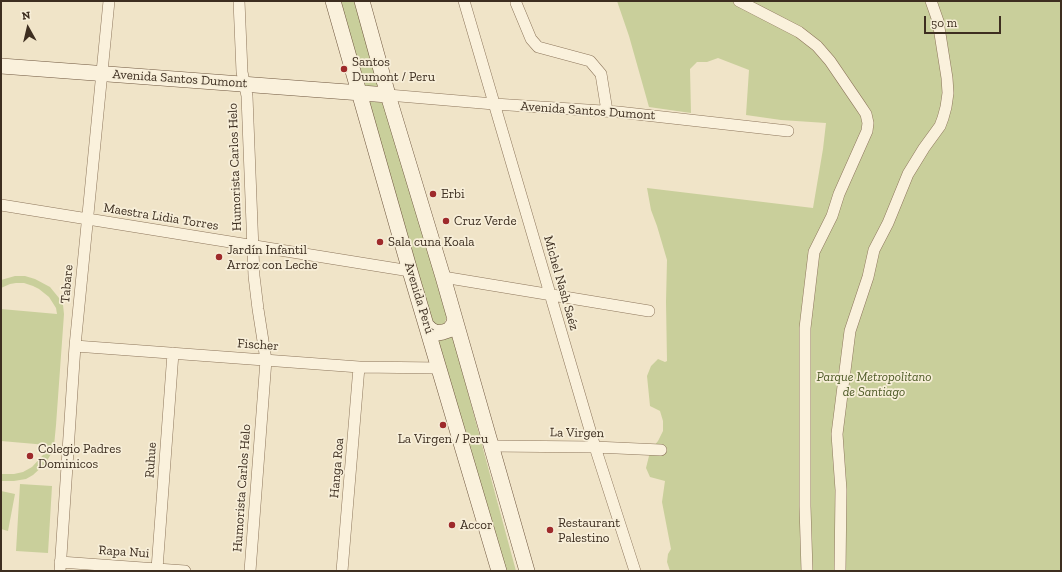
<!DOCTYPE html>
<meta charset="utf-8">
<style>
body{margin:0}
#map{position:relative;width:1062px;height:572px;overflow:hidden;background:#f0e4c8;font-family:"Zilla Slab",serif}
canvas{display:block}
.frame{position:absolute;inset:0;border:2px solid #3d2e20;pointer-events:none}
.north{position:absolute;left:8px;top:8px;width:40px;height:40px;-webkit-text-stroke:3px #f7eed8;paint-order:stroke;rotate:352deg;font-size:11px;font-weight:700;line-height:16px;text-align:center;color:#3d2e20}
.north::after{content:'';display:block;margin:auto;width:14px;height:18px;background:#3d2e20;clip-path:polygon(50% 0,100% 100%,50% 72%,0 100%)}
.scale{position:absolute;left:924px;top:16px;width:77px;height:18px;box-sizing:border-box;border:2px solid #3d2e20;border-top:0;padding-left:5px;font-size:12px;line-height:14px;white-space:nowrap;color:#3d2e20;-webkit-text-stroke:3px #f7eed8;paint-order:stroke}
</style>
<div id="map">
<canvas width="1062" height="572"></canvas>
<div class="frame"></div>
<div class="north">N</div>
<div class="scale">50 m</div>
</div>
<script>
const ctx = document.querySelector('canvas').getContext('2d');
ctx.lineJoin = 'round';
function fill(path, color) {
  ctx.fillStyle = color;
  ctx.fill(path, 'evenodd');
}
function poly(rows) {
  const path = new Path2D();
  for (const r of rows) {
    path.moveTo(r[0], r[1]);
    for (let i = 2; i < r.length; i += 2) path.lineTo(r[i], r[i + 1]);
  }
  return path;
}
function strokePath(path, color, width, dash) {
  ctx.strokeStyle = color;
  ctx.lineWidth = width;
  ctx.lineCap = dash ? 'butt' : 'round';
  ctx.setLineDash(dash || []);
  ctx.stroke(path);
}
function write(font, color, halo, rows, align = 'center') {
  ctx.font = font + ' "Zilla Slab",serif';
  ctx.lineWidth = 3.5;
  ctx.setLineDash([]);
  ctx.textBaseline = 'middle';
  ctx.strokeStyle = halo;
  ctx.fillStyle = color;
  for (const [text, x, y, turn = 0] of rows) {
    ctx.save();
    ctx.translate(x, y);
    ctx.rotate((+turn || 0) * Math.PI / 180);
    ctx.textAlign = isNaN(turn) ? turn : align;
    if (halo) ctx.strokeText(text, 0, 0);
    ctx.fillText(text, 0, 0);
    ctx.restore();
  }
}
const green = poly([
 [339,1,356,1,381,90,364,88],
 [617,1,1061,1,1061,571,670,571,667,562,668,554,671,549,662,502,665,481,650,477,646,468,649,456,653,447,658,441,663,431,663,421,660,411,650,406,647,376,651,366,658,359,665,362,667,361,666,302,667,260,657,226,651,210,647,188,813,208,823,149,826,123,781,120,746,115,749,70,718,58,707,62,697,62,690,69,691,113,649,107,629,36],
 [367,101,384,103,447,316,444,325,437,326,429,320],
 [15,276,25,276,35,279,50,287,59,298,63,305,64,314,56,425,54,446,51,454,45,464,33,475,26,479,14,481,1,481,1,474,14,474,23,472,32,467,43,455,47,445,1,441,1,309,57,314,56,308,49,297,39,289,33,286,24,283,16,283,10,284,1,288,1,280],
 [451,330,516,571,501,571,434,334],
 [20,484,52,486,48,553,16,551],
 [1,491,15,494,8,531,1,529]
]);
const street = poly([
 [239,1,242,72,247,96,254,276,258,309,266,360,250,571],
 [464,1,595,447,635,571],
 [739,1,799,32,817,46,830,61,860,105,866,114,868,123,867,131,839,194,832,216,814,252,805,328,805,506,807,571],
 [516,3,531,39,538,47,590,61,601,74,607,111],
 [388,95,494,104,618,112,788,131],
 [1,205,410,271],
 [443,277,649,311],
 [75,346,359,367,439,368],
 [491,446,595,447,661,450],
 [60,562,185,571],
 [157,569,173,353],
 [60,571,75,346,109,1],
 [342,571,359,367],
 [840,571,841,490,837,434,850,331,868,277,874,250,888,223,908,174,924,148,940,126,943,118,946,107,948,93,947,78,938,21,931,1]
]);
const secondary = poly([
 [333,1,410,271,499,571],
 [362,1,388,95,443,277,527,571],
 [1,66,388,95],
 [427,326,431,330,437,333,443,332,449,330,453,325,455,319]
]);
const markers = [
 [344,69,4,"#9e2a2b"],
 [433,194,4,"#9e2a2b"],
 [446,221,4,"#9e2a2b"],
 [380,242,4,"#9e2a2b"],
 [219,257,4,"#9e2a2b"],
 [443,425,4,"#9e2a2b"],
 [30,456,4,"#9e2a2b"],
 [452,525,4,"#9e2a2b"],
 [550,530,4,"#9e2a2b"]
];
const poiNames = [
 ["Santos",352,62],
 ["Dumont / Peru",352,77],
 ["Erbi",441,194],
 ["Cruz Verde",454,221],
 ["Sala cuna Koala",388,242],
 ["Jardín Infantil",227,250],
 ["Arroz con Leche",227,265],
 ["La Virgen / Peru",443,439,"center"],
 ["Colegio Padres",38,449],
 ["Dominicos",38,464],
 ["Restaurant",558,523],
 ["Palestino",558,538],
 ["Accor",460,525]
];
const streetNames = [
 ["Avenida Santos Dumont",180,79,4],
 ["Avenida Santos Dumont",588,111,4],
 ["Humorista Carlos Helo",235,167,-92],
 ["Maestra Lidia Torres",161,217,9],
 ["Michel Nash Saéz",561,283,74],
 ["Tabare",67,284,-85],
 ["Avenida Perú",419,298,73],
 ["Fischer",258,345,4],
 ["La Virgen",577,433,1],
 ["Ruhue",151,460,-86],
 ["Hanga Roa",337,468,-85],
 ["Humorista Carlos Helo",242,488,-86],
 ["Rapa Nui",124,552,4]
];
const parkNames = [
 ["Parque Metropolitano",874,377],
 ["de Santiago",874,392]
];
fill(green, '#c9cf9b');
strokePath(street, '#8d765c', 12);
strokePath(secondary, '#6f573f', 16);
strokePath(street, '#faf1dc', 11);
strokePath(secondary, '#faf1dc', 15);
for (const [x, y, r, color] of markers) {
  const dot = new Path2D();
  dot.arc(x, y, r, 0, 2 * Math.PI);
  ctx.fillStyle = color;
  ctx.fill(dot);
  strokePath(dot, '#f7eed8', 1.5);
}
write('13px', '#3d2e20', '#f7eed8', poiNames, 'left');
write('13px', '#3d2e20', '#f7eed8', streetNames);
write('italic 13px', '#4d5a26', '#f7eed8', parkNames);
</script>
